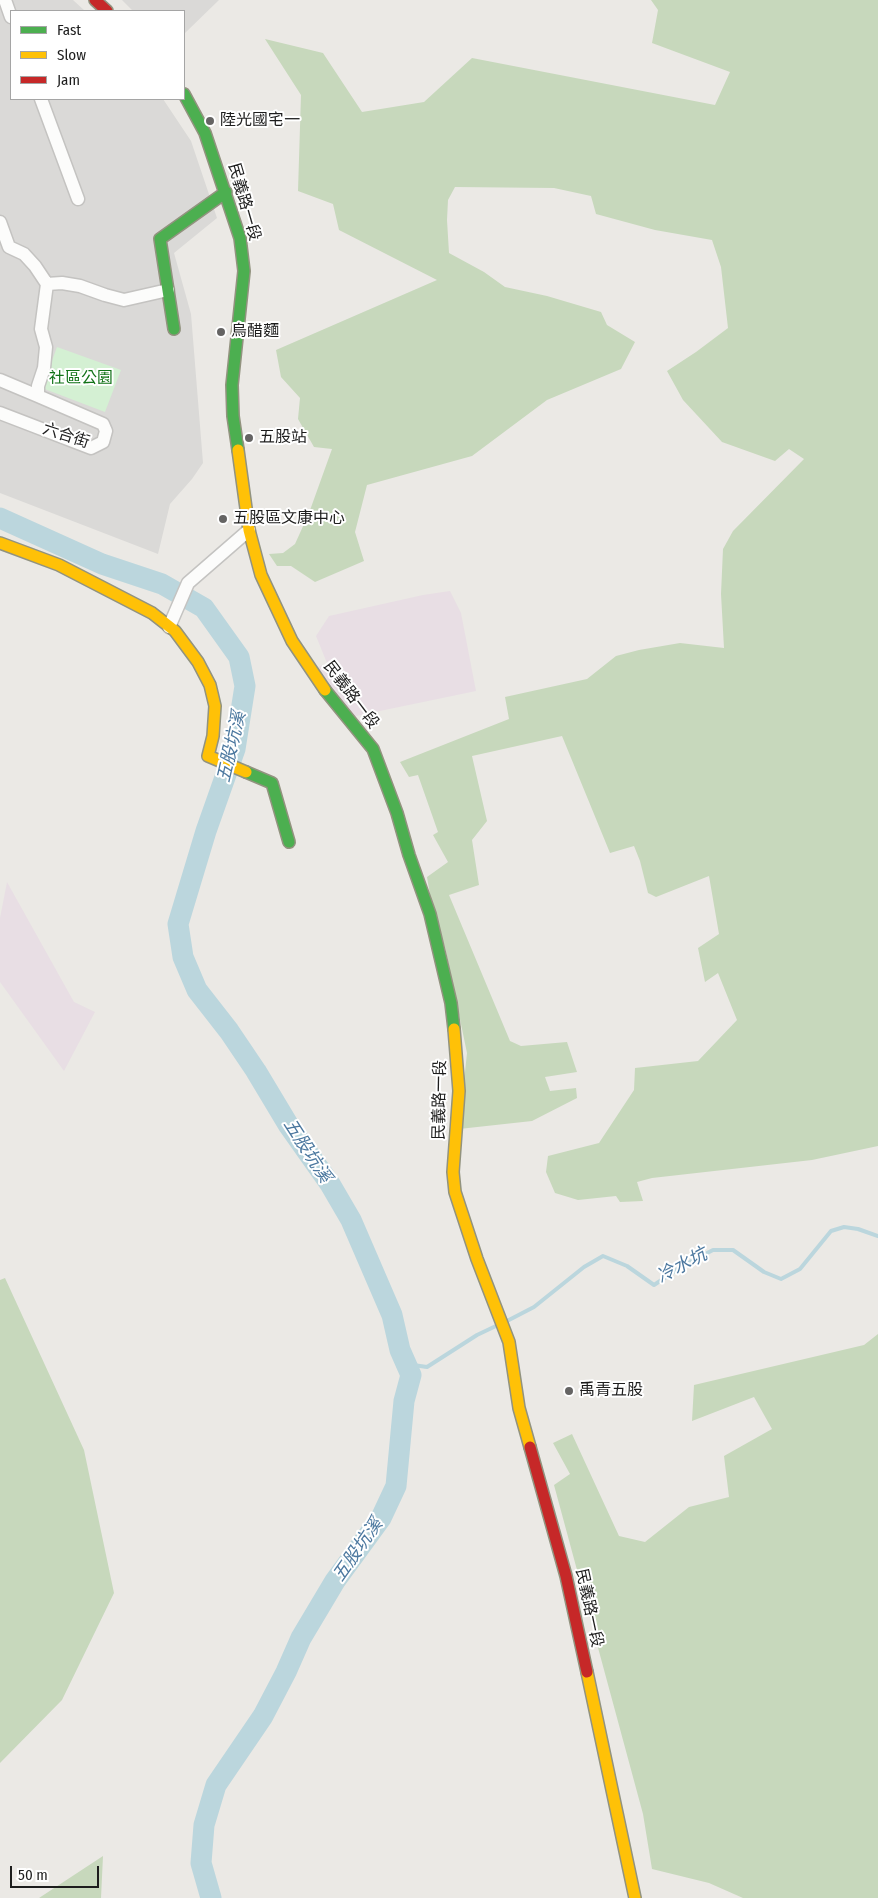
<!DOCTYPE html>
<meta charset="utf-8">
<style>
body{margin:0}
#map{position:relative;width:878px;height:1898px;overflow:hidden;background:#ebe9e5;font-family:"Fira Sans Condensed",sans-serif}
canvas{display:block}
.legend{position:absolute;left:10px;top:10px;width:175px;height:90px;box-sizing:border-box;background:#fff;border:1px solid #a5a5a5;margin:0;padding:6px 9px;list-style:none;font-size:15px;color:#1d1d1d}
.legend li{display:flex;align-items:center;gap:10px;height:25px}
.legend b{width:25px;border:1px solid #a5a5a5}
.scale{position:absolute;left:10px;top:1866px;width:89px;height:22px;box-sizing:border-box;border:2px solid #1d1d1d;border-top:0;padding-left:6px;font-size:15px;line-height:18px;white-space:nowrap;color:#1d1d1d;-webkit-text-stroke:4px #fff;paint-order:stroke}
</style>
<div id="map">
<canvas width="878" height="1898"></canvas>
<ul class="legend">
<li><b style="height:6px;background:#4caf50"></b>Fast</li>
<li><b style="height:6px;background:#ffc107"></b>Slow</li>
<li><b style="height:6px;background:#c62828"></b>Jam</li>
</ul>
<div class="scale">50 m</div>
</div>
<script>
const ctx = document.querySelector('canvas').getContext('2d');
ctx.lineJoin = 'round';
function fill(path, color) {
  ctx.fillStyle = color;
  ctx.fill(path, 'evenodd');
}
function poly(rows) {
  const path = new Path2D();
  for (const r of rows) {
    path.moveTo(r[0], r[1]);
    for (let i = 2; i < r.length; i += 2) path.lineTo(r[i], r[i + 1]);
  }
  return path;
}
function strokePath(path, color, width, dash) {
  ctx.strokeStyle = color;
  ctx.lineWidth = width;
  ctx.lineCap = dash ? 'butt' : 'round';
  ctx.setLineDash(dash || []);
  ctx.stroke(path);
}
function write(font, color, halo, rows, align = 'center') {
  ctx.font = font + ' "Fira Sans Condensed","Noto Sans TC",sans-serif';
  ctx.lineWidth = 4;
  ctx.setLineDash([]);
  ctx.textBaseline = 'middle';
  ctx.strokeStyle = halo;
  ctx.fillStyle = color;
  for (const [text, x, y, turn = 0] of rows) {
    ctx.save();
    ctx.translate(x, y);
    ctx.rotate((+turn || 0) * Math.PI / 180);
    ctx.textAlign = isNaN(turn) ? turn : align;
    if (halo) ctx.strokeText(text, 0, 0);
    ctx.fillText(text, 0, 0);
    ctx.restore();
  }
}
const residential = poly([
 [0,0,73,0,85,11,11,11,11,99,163,99,191,141,217,218,174,253,191,314,203,463,192,479,170,504,158,554,0,493],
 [122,0,219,0,184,34,184,11,133,11]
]);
const industrial = poly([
 [450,591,461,613,476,691,351,717,316,668,327,663,316,636,329,616,423,595],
 [7,882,74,1002,95,1012,64,1071,0,982,0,918]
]);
const forest = poly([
 [651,0,878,0,878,1146,812,1160,652,1178,637,1182,643,1201,620,1202,616,1196,578,1200,555,1193,546,1172,548,1156,599,1143,634,1090,635,1068,698,1061,737,1020,718,973,705,982,698,948,719,934,709,876,656,897,648,893,640,861,634,846,610,853,562,736,472,756,487,821,472,840,479,885,449,895,510,1041,521,1046,567,1042,577,1072,545,1077,550,1091,576,1088,577,1098,532,1121,459,1129,467,1053,445,947,433,913,427,877,448,862,433,835,438,832,418,775,409,777,400,762,509,719,505,697,587,679,616,656,639,650,680,643,724,648,721,594,723,549,733,531,804,459,789,449,775,461,722,442,683,400,667,371,696,352,728,328,721,267,712,240,655,230,596,214,591,196,554,188,455,187,448,200,447,220,449,253,484,272,505,287,547,296,601,312,607,325,635,342,621,369,547,400,472,456,367,485,355,532,364,561,315,582,291,566,277,566,269,554,283,553,295,544,309,513,332,449,314,447,298,419,300,398,281,377,276,350,437,280,339,230,333,204,298,191,301,95,265,39,323,53,362,112,424,102,472,58,715,105,730,72,652,43,658,10],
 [5,1278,84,1450,114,1593,62,1700,0,1763,0,1280],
 [878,1334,878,1898,743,1898,709,1883,652,1869,643,1814,554,1485,570,1474,553,1443,572,1434,619,1536,645,1542,689,1507,729,1497,724,1456,772,1429,754,1397,692,1421,694,1385,864,1345],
 [103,1856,101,1898,39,1898]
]);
const park = poly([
 [57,347,121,370,105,412,42,388]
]);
const stream = poly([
 [507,1321,534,1307,584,1267,603,1256,627,1266,654,1285,684,1265,713,1250,733,1250,764,1272,781,1279,800,1269,831,1231,844,1227,858,1229,878,1236],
 [406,1364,427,1367,477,1335,498,1325]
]);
const river = poly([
 [0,518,102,564,162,584,204,608,239,657,245,686,235,749,206,831,178,924,183,957,197,990,229,1031,256,1071,289,1126,330,1184,351,1220,392,1315,400,1350,411,1375,404,1401,396,1486,381,1518,335,1581,301,1638,286,1672,263,1716,216,1785,204,1825,201,1863,211,1898]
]);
const street = poly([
 [5,0,11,17],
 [41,99,78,199],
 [0,222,9,247,24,254,35,266,47,284,41,329,46,347,44,368,38,386,38,396,103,424,106,431,103,442,91,448,0,413],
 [47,284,62,283,80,286,105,295,124,300,168,290],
 [0,380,38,396],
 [169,627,188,583,249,530]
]);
const fast = poly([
 [184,94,205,133,240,238,244,271,232,385,233,416,238,450],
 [174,329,160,239,226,192],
 [325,690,373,749,397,813,409,855,430,914,451,1003,454,1029],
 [246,772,272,783,289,842]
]);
const slow = poly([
 [238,450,249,530,261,575,292,641,325,690],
 [0,543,59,565,152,613,175,631,198,662,210,685,215,706,213,736,208,756,246,772],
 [454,1029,459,1091,453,1172,455,1192,477,1259,509,1342,519,1408,530,1447],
 [587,1672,635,1898]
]);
const jam = poly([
 [95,0,107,11],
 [530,1447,566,1576,587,1672]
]);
const markers = [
 [210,121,5,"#656463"],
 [221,332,5,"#656463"],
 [249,438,5,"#656463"],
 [223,519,5,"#656463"],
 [569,1391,5,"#656463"]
];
const poiNames = [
 ["陸光國宅一",220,121],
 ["烏醋麵",231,332],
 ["五股站",259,438],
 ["五股區文康中心",233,519],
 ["禹青五股",579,1391]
];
const streetNames = [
 ["民義路一段",244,202,74],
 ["六合街",66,436,18],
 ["民義路一段",351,695,53],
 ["民義路一段",440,1100,-89],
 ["民義路一段",589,1608,78]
];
const parkNames = [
 ["社區公園",81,379]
];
const waterNames = [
 ["五股坑溪",232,747,-77],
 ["五股坑溪",307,1151,57],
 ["冷水坑",682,1266,-28],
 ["五股坑溪",358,1550,-55]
];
fill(residential, '#dad9d7');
fill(industrial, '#e8dee4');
fill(forest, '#c7d8bc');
fill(park, '#d4f0d3');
strokePath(stream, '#bbd6dd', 4);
strokePath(river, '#bbd6dd', 21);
strokePath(street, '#c4c3c1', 15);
strokePath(fast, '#92937f', 14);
strokePath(slow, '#92937f', 14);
strokePath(jam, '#92937f', 14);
strokePath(street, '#fcfcfb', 12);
strokePath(fast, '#4caf50', 11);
strokePath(slow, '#ffc107', 11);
strokePath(jam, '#c62828', 11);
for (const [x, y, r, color] of markers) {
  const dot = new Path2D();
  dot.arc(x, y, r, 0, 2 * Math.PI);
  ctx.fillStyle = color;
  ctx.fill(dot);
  strokePath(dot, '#fff', 2);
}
write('16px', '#1d1d1d', '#fff', poiNames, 'left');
write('16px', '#1d1d1d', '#fff', streetNames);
write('16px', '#127318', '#fff', parkNames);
write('italic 18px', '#4c789f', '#fff', waterNames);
</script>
